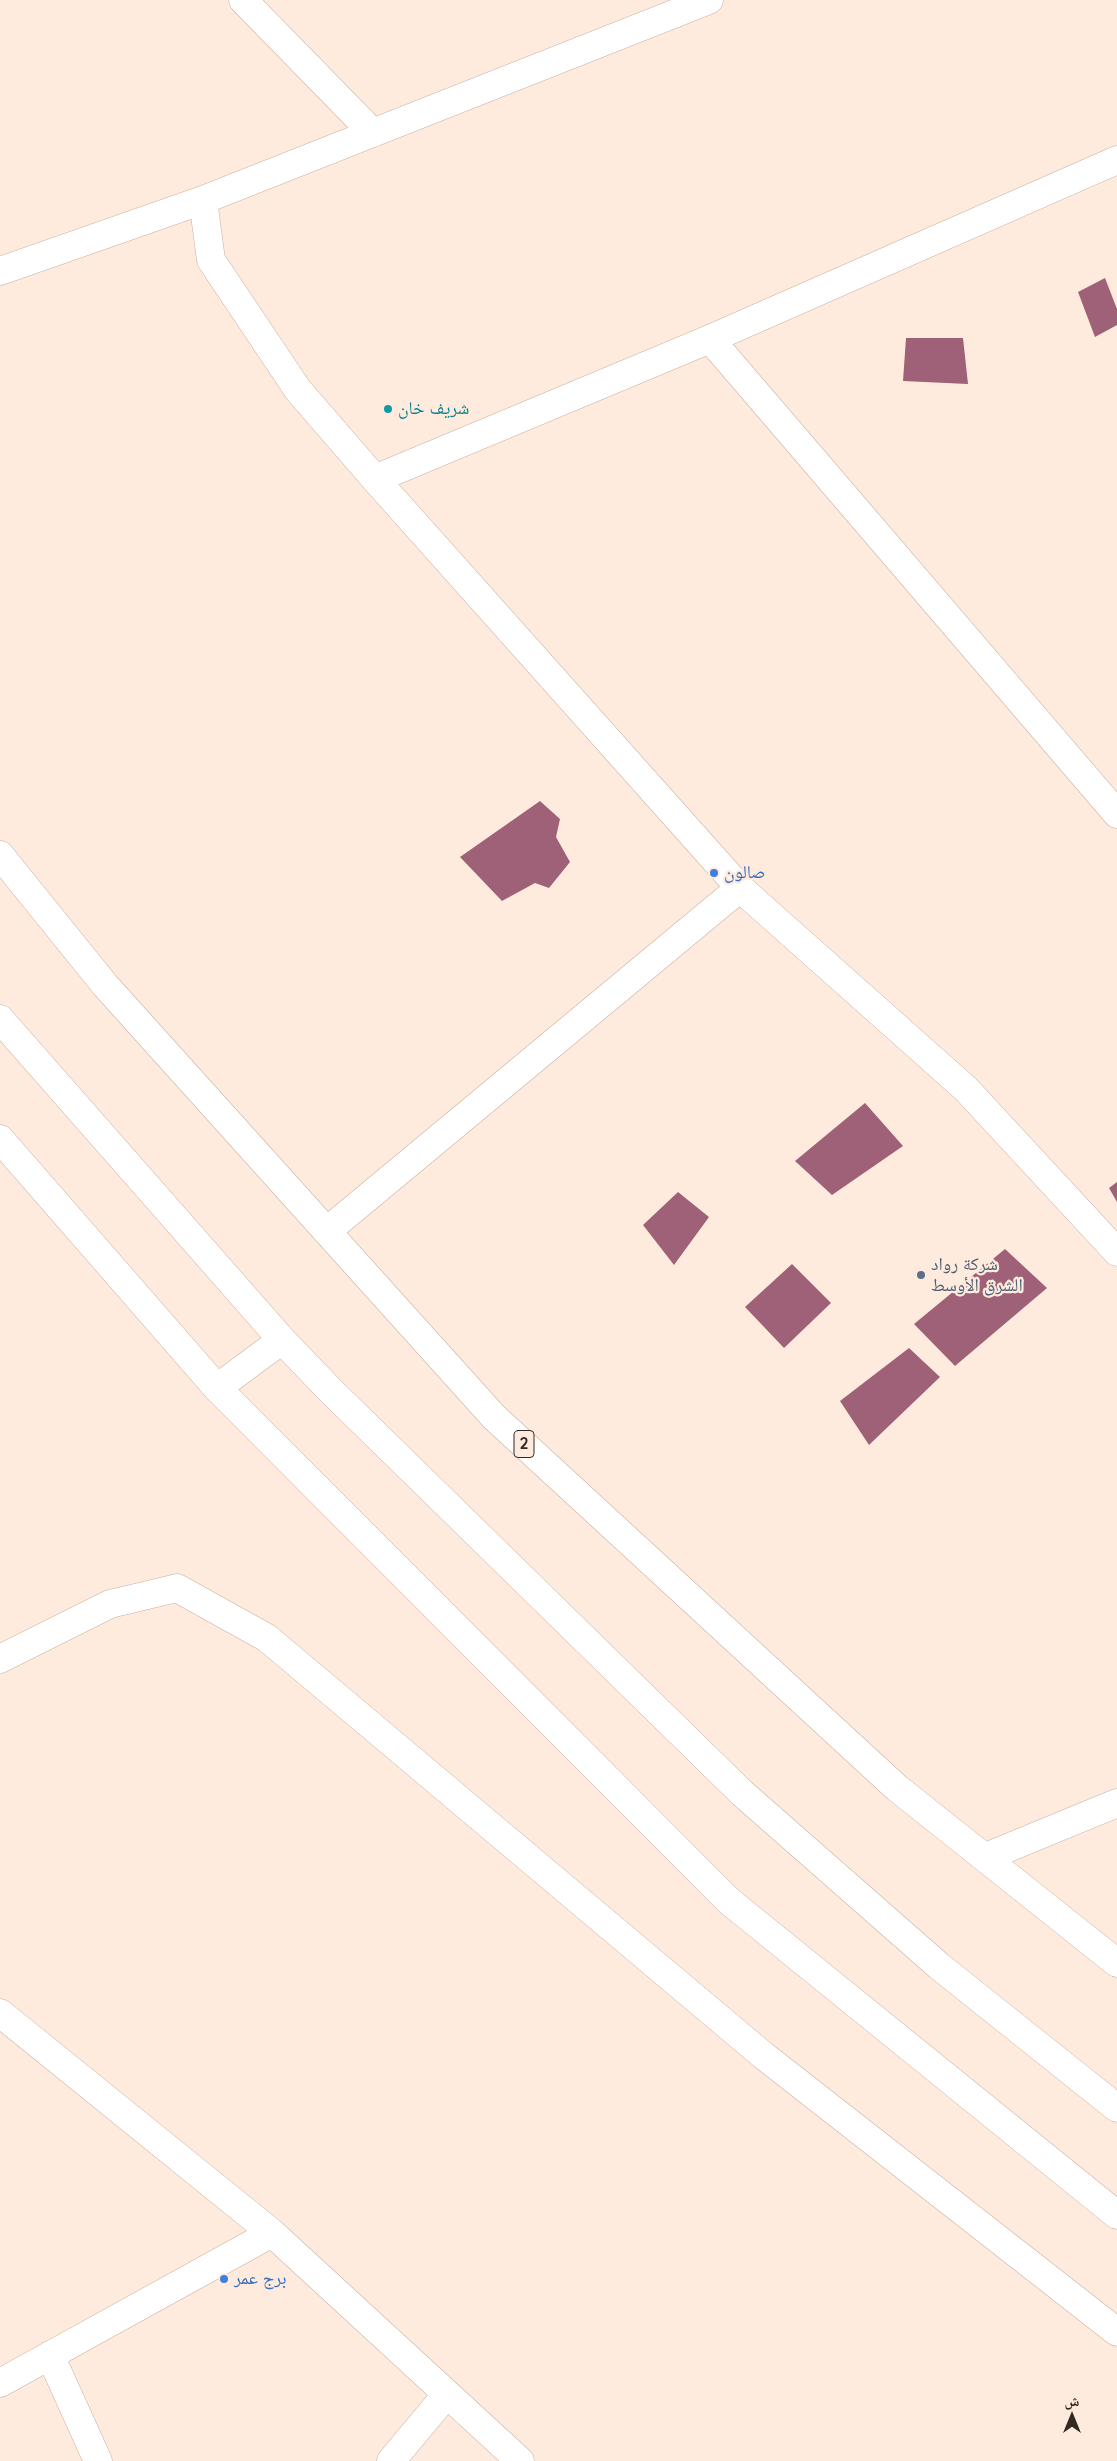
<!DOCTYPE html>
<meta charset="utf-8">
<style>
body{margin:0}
#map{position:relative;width:1117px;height:2461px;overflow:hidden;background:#ffebdd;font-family:Quicksand,"Noto Naskh Arabic",sans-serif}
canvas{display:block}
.north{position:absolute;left:1047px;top:2391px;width:50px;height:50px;-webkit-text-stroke:4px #ffebdd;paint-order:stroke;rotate:0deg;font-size:14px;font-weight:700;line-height:20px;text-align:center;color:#322922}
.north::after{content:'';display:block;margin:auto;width:18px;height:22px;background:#322922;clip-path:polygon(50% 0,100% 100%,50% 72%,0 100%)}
</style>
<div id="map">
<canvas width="1117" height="2461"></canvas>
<div class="north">ش</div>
</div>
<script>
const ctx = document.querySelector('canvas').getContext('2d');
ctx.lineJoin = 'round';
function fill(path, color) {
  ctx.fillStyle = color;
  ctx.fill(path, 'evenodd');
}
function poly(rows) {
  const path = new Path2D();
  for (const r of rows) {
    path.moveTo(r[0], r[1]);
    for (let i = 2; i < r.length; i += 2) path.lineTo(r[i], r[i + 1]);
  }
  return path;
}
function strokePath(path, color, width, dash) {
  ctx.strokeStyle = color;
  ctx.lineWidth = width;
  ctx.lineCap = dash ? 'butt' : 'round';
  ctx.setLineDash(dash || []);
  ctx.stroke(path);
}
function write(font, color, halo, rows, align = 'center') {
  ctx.font = font + ' Quicksand,"Noto Naskh Arabic",sans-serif';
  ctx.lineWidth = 4.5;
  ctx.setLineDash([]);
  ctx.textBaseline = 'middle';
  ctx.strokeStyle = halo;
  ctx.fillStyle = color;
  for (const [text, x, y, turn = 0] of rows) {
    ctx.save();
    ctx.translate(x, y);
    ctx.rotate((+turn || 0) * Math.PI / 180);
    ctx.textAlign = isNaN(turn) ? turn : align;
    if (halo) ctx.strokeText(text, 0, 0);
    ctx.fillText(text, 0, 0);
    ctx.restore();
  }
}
const building = poly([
 [1105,278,1117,309,1117,325,1095,337,1078,292],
 [906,338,963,338,968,384,903,381],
 [540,801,560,819,556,837,570,862,549,888,535,883,502,901,460,857],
 [865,1103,903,1146,832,1195,795,1161],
 [1117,1182,1117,1202,1109,1188],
 [678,1192,709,1217,674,1265,643,1225],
 [1005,1249,1047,1288,955,1366,914,1324],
 [792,1264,831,1303,784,1348,745,1307],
 [909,1348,940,1377,869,1445,840,1401]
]);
const street = poly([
 [243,0,373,133],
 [203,200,211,260,298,390,375,479,740,888,966,1089,1117,1252],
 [0,271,203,200,709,0],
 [710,339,1117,814],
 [375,479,710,339,1117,160],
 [327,1231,740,888],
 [0,1659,110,1604,177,1588,267,1638,764,2056,1117,2332],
 [986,1857,1117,1803],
 [0,2013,272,2233,520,2461],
 [50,2355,98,2461],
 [0,2383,272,2233],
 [391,2461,447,2394]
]);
const secondary = poly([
 [0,1139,217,1388,729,1901,1117,2215]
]);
const highway = poly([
 [0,855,105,985,494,1417,897,1788,1117,1963],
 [0,1019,282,1340,330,1390,742,1793,939,1966,1117,2108],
 [217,1388,282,1340]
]);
const markers = [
 [388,409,5,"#0f9aa8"],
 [714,873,5,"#3f7fe0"],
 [921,1275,5,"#5c6f8a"],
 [224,2279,5,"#3f7fe0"]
];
const shields = [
 [524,1444,20]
];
const shieldNames = [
 ["2",524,1444]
];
const cultureNames = [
 ["شريف خان",398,409]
];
const shopNames = [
 ["صالون",724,873],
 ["برج عمر",234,2279]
];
const serviceNames = [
 ["شركة رواد",931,1265],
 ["الشرق الأوسط",931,1286]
];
fill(building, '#9f6177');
strokePath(street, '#c7b0a0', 29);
strokePath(secondary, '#c7b0a0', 29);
strokePath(highway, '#c7b0a0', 29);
strokePath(street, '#fff', 28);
strokePath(secondary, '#fff', 28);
strokePath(highway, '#fff', 28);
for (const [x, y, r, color] of markers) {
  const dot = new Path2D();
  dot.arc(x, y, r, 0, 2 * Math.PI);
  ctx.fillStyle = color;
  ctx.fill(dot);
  strokePath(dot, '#ffebdd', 2);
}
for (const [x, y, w] of shields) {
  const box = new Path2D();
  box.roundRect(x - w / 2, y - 13.5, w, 27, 4);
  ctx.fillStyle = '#ffebdd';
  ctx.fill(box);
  strokePath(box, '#322922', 1);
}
write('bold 16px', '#322922', null, shieldNames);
write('18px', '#0d838f', '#ffebdd', cultureNames, 'left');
write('18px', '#366cbe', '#ffebdd', shopNames, 'left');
write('18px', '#4e5e75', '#ffebdd', serviceNames, 'left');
</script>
